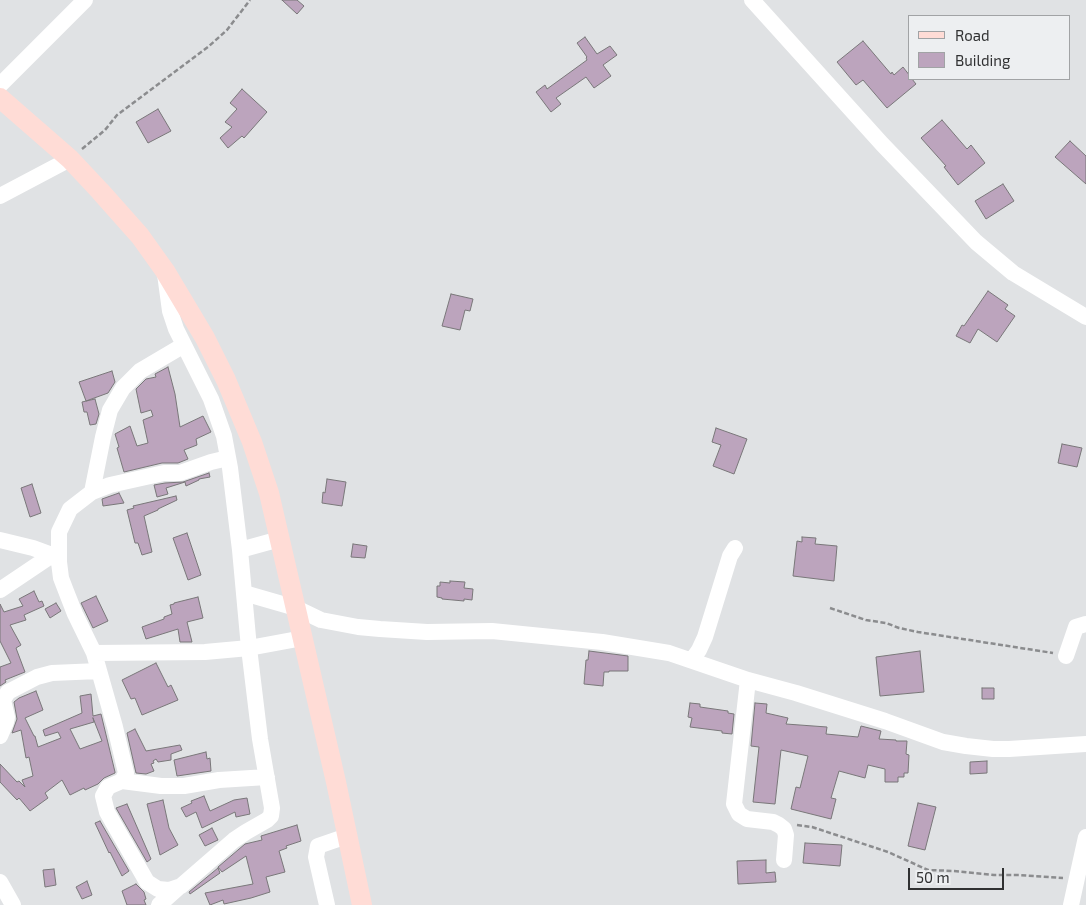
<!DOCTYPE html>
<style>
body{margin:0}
#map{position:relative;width:1086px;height:905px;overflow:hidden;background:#e0e2e4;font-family:"Exo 2",sans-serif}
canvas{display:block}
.legend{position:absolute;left:908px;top:15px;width:162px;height:65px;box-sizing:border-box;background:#edeff1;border:1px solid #a1a3a5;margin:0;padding:6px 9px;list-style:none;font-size:15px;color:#303132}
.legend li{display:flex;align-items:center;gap:10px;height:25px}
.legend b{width:25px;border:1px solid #a1a3a5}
.scale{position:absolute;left:908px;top:868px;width:96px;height:22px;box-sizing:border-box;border:2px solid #303132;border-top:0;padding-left:6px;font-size:15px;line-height:18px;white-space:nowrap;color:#303132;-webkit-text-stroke:4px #edeff1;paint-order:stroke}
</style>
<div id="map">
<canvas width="1086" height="905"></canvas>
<ul class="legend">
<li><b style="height:6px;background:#ffdcd6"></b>Road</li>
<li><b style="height:14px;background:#bca4bd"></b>Building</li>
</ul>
<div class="scale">50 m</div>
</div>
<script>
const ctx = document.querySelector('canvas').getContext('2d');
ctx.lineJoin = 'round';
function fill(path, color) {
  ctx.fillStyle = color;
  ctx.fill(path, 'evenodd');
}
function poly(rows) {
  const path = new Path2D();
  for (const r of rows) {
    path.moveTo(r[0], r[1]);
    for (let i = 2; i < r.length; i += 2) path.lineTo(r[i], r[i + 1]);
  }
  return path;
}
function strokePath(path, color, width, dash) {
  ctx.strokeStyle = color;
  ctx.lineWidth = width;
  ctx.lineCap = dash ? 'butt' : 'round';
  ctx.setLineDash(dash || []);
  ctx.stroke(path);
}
const building = poly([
 [282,0,297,0,304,6,297,14,282,0],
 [585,37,597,54,610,46,617,55,603,65,611,76,594,88,586,77,556,98,561,104,551,112,536,92,545,85,547,89,587,60,586,58,587,57,577,43,585,37],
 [863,41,891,74,892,72,894,75,903,67,910,76,910,79,912,79,916,84,887,108,863,80,856,85,837,62,863,41],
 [242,89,267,112,244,138,242,136,228,148,220,138,232,127,225,122,237,109,230,103,242,89],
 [158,109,171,131,148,143,136,122,158,109],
 [942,120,967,149,971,145,985,163,958,185,944,167,946,166,921,138,942,120],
 [1070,141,1086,156,1086,184,1055,157,1070,141],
 [1003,184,1014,201,986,219,975,201,1003,184],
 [988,291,1008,305,1005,309,1015,316,997,342,978,329,970,343,956,336,962,325,964,326,988,291],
 [451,294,473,299,470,311,465,310,460,330,442,326,451,294],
 [168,367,175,394,180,427,203,416,211,432,196,439,197,445,184,450,188,459,178,463,162,463,124,472,117,448,119,447,115,434,130,426,137,446,148,443,143,420,153,416,151,410,141,413,136,389,146,379,156,377,155,374,168,367],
 [112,371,115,382,108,393,86,401,79,382,112,371],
 [95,399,99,414,96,424,90,425,87,412,84,412,82,402,95,399],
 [716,428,747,439,734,474,713,466,721,445,712,442,716,428],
 [1062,444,1082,448,1077,467,1058,463,1062,444],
 [209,473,210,477,199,479,199,480,186,486,185,482,166,488,168,494,157,497,154,485,165,483,183,482,209,473],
 [327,479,346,482,342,506,322,503,323,492,325,493,327,479],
 [32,484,41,513,30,517,21,488,32,484],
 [119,493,124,503,103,506,102,499,119,493],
 [176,496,177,500,158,509,158,510,144,516,152,552,142,555,138,543,135,543,127,510,134,508,133,506,176,496],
 [187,533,201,575,188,580,173,538,187,533],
 [802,537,816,538,815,544,837,546,834,581,793,576,797,541,802,542,802,537],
 [353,544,367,546,365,558,351,557,353,544],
 [450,581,465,582,464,588,473,589,472,600,464,599,464,601,442,599,442,598,437,597,437,586,440,586,440,582,450,583,450,581],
 [34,591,39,602,42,601,44,606,24,615,26,620,10,625,21,645,16,648,25,672,5,680,6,682,0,686,0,667,11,663,0,641,0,604,4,612,23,606,19,599,34,591],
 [96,596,108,621,93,628,81,603,96,596],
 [198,597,203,618,187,622,192,642,180,642,178,629,146,639,142,627,164,619,164,617,172,614,170,605,174,604,174,603,198,597],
 [56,603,61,611,50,618,45,609,56,603],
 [589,651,628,656,628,671,609,671,609,672,604,672,603,686,584,684,586,660,588,660,589,651],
 [920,651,924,692,880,696,876,657,920,651],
 [156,663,168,687,171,685,178,700,142,715,135,698,131,699,122,680,156,663],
 [982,688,994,688,994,699,982,699,982,688],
 [36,691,43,710,25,718,34,736,35,736,38,747,61,738,58,732,45,736,43,730,82,713,80,696,91,694,93,716,101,714,115,772,115,773,104,778,98,784,85,790,84,788,70,795,62,780,45,793,48,798,30,811,19,798,17,800,0,782,0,764,17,782,19,781,25,787,22,780,33,776,29,757,26,758,21,730,12,733,17,719,14,702,19,698,36,691],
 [93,718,102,741,80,749,70,729,94,722,93,718],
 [690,703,700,704,700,707,728,711,728,713,734,714,732,734,722,733,722,731,690,727,692,718,688,717,690,703],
 [755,703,767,704,766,713,788,718,786,724,827,727,826,734,858,737,861,726,881,731,879,739,896,740,896,741,907,741,906,754,909,755,908,773,904,773,904,777,898,777,898,782,885,782,885,769,868,765,865,778,839,771,831,798,836,799,831,819,791,809,796,787,800,788,808,756,781,750,775,804,753,802,759,747,751,746,755,703],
 [135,729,146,751,180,745,182,750,171,754,171,760,158,762,156,759,153,761,154,763,151,764,154,771,146,774,136,773,127,733,135,729],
 [206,752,207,759,210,758,211,771,177,776,174,760,206,752],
 [987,761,987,773,970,774,970,762,987,761],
 [204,796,210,811,234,800,247,798,250,814,236,817,235,812,202,828,196,812,186,817,181,808,192,803,191,801,204,796],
 [163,800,169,828,178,845,160,855,147,804,163,800],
 [918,803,936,807,925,850,908,846,918,803],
 [127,804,151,859,147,862,116,808,127,804],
 [100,821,129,871,122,876,110,852,109,853,95,823,100,821],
 [297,825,301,841,286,846,287,848,279,851,285,872,266,877,270,892,251,898,224,904,223,900,210,905,205,893,253,884,246,856,222,872,218,867,245,844,262,840,261,836,297,825],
 [212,828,218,840,205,846,199,835,212,828],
 [805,843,842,845,840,866,803,863,805,843],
 [766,860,766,873,775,872,776,882,738,884,737,861,766,860],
 [218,868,220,873,190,894,189,892,218,868],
 [54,869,56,885,45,887,43,870,54,869],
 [87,881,92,895,82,899,76,887,87,881],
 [136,884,144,892,146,899,144,900,146,905,127,905,122,891,136,884]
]);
const path = poly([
 [82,149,105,130,117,115,208,47,227,30,250,0],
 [830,608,866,620,886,623,899,628,918,632,1053,653],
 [797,825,812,827,888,852,928,870,954,871,994,875,1019,875,1063,878]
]);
const minor = poly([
 [752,0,882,144,976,242,1013,273,1086,317],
 [0,85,85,0],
 [0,196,70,159],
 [92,492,103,437,110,410,123,388,140,371,184,345],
 [0,540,33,548,52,555,59,562,61,578,66,591,75,614,94,653,115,727,126,773,122,781,108,787,103,796,107,812,147,882,158,889,169,890,181,886,234,840,246,832,267,820,271,816,272,808,260,739,249,648,240,550,230,468,224,436,211,399,176,329,170,311,165,274],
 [240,550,280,539],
 [59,562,59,532,70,509,92,492,110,485,164,473,180,473,211,462,228,458],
 [0,590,52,555],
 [244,593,296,608,321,620,358,627,380,629,427,632,492,631,602,642,669,653,748,680,796,693,885,721,943,742,966,746,993,749,1009,749,1086,744],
 [94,653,205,652,249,648,303,638],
 [1066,656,1076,627,1086,624],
 [692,660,699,650,705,637,730,556,735,548],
 [748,680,734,804,739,814,747,819,773,822,779,825,784,829,786,835,784,860],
 [0,736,6,722,7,717,3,700,8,692,37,677,52,673,99,671],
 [122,781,161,786,184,786,219,780,267,777],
 [0,882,13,905],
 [159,905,179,887],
 [327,905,316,857,318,846,347,836],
 [1071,905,1086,837]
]);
const major = poly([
 [0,98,70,159,100,191,140,236,165,271,205,338,226,380,252,442,269,493,336,782,362,905]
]);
fill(building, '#bca4bd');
strokePath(building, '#797779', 1);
strokePath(path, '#8b8c8e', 2.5, [5, 2.5]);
strokePath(minor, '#fff', 16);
strokePath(major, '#ffdcd6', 20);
</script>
